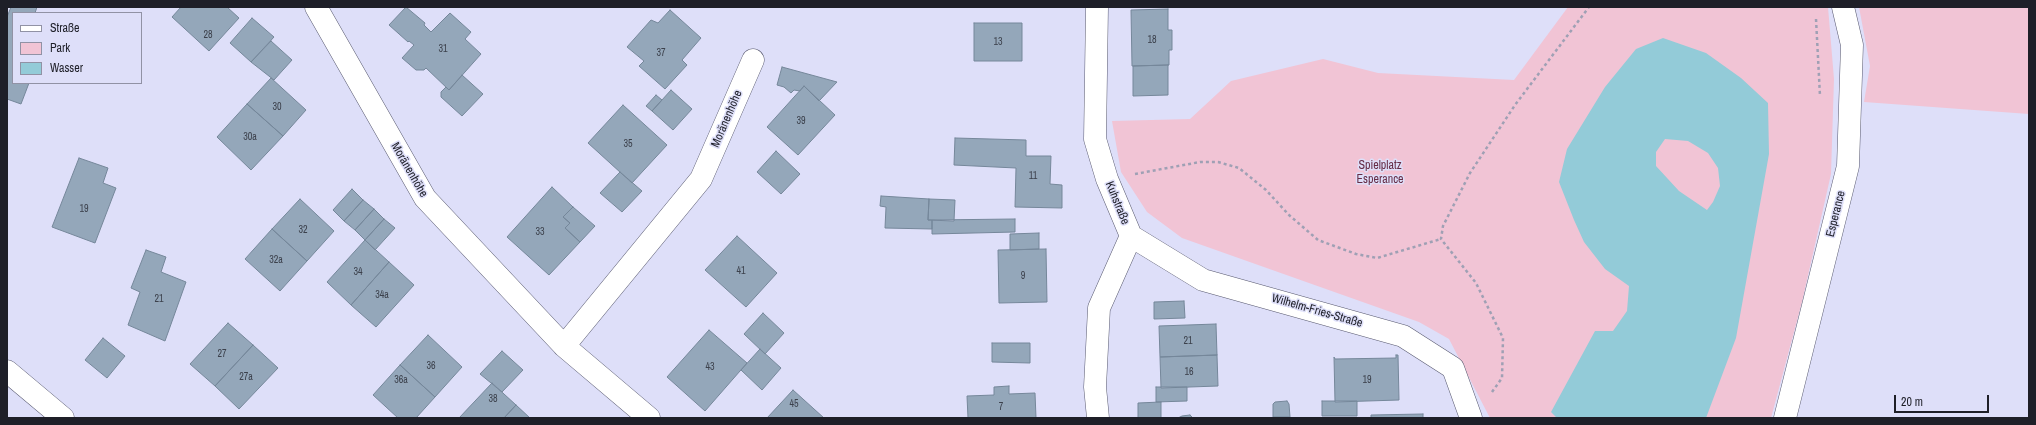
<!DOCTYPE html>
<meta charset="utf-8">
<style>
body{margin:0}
#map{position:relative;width:2036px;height:425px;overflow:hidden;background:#dedff9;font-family:"Archivo Narrow",sans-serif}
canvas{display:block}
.frame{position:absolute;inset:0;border:8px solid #1e1f28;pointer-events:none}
.legend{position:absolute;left:12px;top:12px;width:130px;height:72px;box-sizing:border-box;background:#dedff9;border:1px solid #9192a5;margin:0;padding:5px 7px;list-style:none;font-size:12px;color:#1e1f28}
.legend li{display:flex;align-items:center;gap:8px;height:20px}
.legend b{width:20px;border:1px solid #9192a5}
.scale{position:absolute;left:1894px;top:395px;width:95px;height:18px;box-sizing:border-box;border:2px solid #1e1f28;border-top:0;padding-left:5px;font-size:12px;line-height:14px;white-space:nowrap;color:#1e1f28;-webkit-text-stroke:3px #dedff9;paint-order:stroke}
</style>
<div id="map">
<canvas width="2036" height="425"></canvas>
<div class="frame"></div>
<ul class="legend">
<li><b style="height:5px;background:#fff"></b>Straße</li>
<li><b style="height:11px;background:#f1c4d5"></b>Park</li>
<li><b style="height:11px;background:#93cbd8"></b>Wasser</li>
</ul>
<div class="scale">20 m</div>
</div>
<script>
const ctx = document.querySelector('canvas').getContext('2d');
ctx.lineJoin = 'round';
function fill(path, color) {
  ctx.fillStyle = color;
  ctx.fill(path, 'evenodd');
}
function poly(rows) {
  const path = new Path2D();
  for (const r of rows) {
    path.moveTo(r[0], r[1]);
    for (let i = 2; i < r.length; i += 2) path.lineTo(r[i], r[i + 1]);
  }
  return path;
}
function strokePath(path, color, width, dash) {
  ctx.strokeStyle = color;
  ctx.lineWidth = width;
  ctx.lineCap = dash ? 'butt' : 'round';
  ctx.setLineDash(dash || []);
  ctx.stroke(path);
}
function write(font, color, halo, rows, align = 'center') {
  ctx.font = font + ' "Archivo Narrow",sans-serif';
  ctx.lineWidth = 3;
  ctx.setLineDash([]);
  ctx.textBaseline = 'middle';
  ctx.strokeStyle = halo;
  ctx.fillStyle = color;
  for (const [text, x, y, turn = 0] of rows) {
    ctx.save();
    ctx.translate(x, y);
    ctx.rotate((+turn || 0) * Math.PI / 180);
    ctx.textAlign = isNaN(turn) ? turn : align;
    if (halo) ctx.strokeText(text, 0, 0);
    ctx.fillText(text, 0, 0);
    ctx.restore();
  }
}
const green = poly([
 [1568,7,1828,7,1834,79,1831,174,1802,302,1771,418,1490,418,1449,339,1419,322,1182,238,1147,212,1121,172,1112,121,1190,119,1231,81,1323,59,1378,73,1514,80],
 [1859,7,2029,7,2029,114,1864,102,1870,66]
]);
const water = poly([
 [1663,38,1706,53,1741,78,1768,103,1769,154,1736,338,1706,418,1557,418,1551,412,1595,331,1613,331,1627,311,1629,286,1605,269,1584,242,1574,220,1559,182,1567,149,1605,87,1636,49],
 [1665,139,1688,141,1708,153,1718,168,1720,186,1713,202,1707,210,1679,191,1656,166,1656,152]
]);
const building = poly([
 [11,7,37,7,35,13,13,13,13,83,29,83,21,104,7,99,7,17,11,7],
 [181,7,227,7,239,18,209,51,172,17,181,7],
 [406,7,425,23,424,25,431,32,450,13,471,32,465,39,481,54,449,90,426,68,424,70,416,70,402,58,414,45,409,41,408,42,389,25,406,7],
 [1168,9,1168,30,1172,30,1172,50,1169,50,1169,65,1132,66,1131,10,1168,9],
 [670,10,701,38,682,60,687,65,665,89,639,66,644,61,627,47,651,20,658,23,670,10],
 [252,18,274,37,251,62,230,43,252,18],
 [974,23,1022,23,1022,61,974,61,974,23],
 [271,41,292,60,274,80,251,62,271,41],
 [1168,65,1168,95,1133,96,1133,66,1168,65],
 [782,67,837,82,819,101,804,86,800,91,794,90,791,93,784,87,777,85,782,67],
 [462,75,483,94,462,116,441,97,441,92,446,87,449,90,462,75],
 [271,78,306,110,283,136,247,104,271,78],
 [804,86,835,115,798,155,767,127,804,86],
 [671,90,692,109,673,130,652,111,671,90],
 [656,95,662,100,652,111,646,106,656,95],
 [247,104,283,136,251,170,217,137,247,104],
 [623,105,667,145,632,183,588,143,623,105],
 [955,138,1026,140,1026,156,1051,156,1050,184,1062,185,1062,208,1015,207,1016,168,954,165,955,138],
 [776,151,800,174,781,194,757,172,776,151],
 [79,158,108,168,103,183,116,188,95,243,52,227,79,158],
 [620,172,642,191,622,212,600,193,620,172],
 [552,187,573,207,563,217,570,223,565,228,580,242,549,275,507,237,552,187],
 [352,189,363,200,344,221,333,210,352,189],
 [881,196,929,199,928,220,932,220,932,229,885,228,886,207,880,206,881,196],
 [300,199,334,231,307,261,272,229,300,199],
 [929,199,955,200,954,221,928,220,929,199],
 [363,200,374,209,355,230,344,221,363,200],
 [573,207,595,226,580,242,565,228,570,223,563,217,573,207],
 [374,209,384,219,365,240,355,230,374,209],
 [384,219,395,228,375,250,365,240,384,219],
 [1015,219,1015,232,932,234,932,220,1015,219],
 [272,229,307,261,280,291,245,259,272,229],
 [1039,233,1039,249,1010,250,1010,234,1039,233],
 [737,236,777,273,746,307,705,270,737,236],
 [365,240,389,262,351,305,327,282,365,240],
 [1046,249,1047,302,999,303,998,250,1046,249],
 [146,250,166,257,161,272,186,282,165,341,128,325,140,292,131,288,146,250],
 [389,262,414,285,376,327,351,305,389,262],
 [1184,301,1185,318,1154,319,1154,302,1184,301],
 [763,313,784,333,765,354,744,334,763,313],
 [228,323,253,345,215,386,190,364,228,323],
 [1216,324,1217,355,1160,357,1159,326,1216,324],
 [709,330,747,363,705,411,667,377,709,330],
 [428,335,462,367,435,397,400,365,428,335],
 [103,338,125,356,107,378,85,360,103,338],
 [992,343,1030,343,1030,363,992,362,992,343],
 [253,345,278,368,239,409,215,386,253,345],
 [760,349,781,368,762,390,741,370,760,349],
 [502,351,523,370,502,392,480,374,502,351],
 [1217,355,1218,386,1161,388,1160,357,1217,355],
 [1396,355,1398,355,1399,400,1335,402,1334,357,1335,359,1396,358,1396,355],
 [400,365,435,397,416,418,398,418,373,395,400,365],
 [492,383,516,405,504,418,459,418,492,383],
 [1009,386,1009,394,1035,393,1036,418,968,418,967,396,994,395,994,387,1009,386],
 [1156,387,1187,387,1187,401,1156,402,1156,387],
 [793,390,824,418,767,418,793,390],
 [1287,401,1289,404,1290,417,1273,417,1273,404,1275,402,1287,401],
 [1322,401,1357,401,1357,416,1322,416,1322,401],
 [1161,402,1161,418,1138,418,1138,403,1161,402],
 [516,405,530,418,504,418,516,405],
 [1423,414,1423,418,1371,418,1371,415,1423,414],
 [1190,415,1193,418,1178,418,1182,416,1190,415]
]);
const path = poly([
 [1816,19,1820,96],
 [1135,174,1200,162,1218,162,1239,168,1266,190,1289,215,1318,240,1356,254,1377,258,1441,239],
 [1492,392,1502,378,1503,338,1476,283,1441,239,1443,226,1470,173,1515,105,1589,7]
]);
const minor = poly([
 [316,7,425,198,564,346,649,418],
 [1097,7,1095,139,1107,179,1131,236,1099,308,1095,387,1098,418],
 [1131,236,1203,280,1403,336,1453,368,1471,418],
 [564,346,701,179,753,60],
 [7,371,63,418],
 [1785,418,1848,166,1852,45,1843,7]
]);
const numberNames = [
 ["28",208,35],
 ["18",1152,40],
 ["13",998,42],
 ["31",443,49],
 ["37",661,53],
 ["30",277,107],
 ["39",801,121],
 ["30a",250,137],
 ["35",628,144],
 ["11",1033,176],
 ["19",84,209],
 ["32",303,230],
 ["33",540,232],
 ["32a",276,260],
 ["41",741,271],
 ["34",358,272],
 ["9",1023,276],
 ["34a",382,295],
 ["21",159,299],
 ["21",1188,341],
 ["27",222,354],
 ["36",431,366],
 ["43",710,367],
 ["16",1189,372],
 ["27a",246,377],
 ["36a",401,380],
 ["19",1367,380],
 ["38",493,399],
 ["45",794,404],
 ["7",1001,407]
];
const streetNames = [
 ["Moränenhöhe",727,119,-67],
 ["Moränenhöhe",409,170,60],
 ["Kuhstraße",1117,203,68],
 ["Esperance",1836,214,-76],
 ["Wilhelm-Fries-Straße",1317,311,16]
];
const parkNames = [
 ["Spielplatz",1380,166],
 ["Esperance",1380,180]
];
fill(green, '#f1c4d5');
fill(water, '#93cbd8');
fill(building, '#94a7ba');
strokePath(building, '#75879a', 1);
strokePath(minor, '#595a70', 23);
strokePath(path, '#9fa0b4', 2.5, [3, 3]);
strokePath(minor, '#fff', 22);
write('10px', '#3c414c', null, numberNames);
write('12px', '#1e1f28', '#dedff9', streetNames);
write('12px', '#662c46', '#dedff9', parkNames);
</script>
